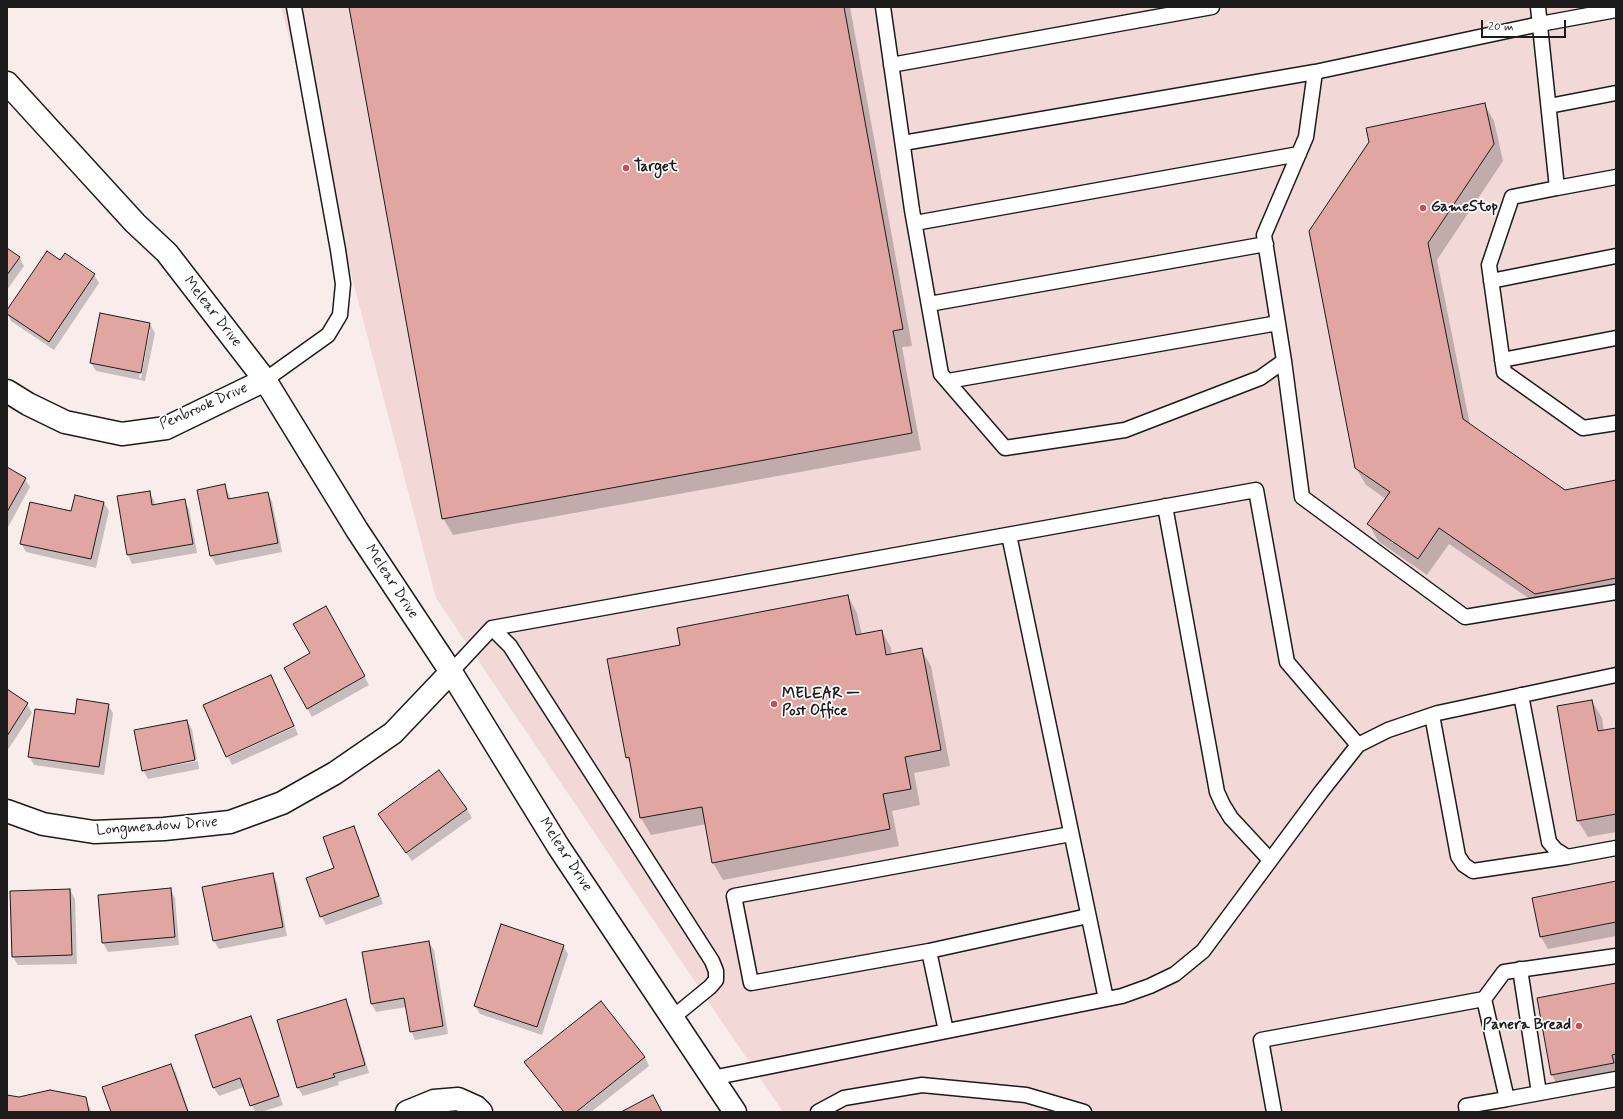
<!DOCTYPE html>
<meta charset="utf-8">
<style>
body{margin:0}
#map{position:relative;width:1623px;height:1119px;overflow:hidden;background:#f9edec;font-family:Mynerve,sans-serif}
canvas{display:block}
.frame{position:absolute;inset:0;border:8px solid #1c1c1c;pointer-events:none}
.scale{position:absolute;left:1481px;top:20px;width:85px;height:18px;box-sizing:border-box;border:2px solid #1c1c1c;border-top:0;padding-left:5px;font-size:12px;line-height:14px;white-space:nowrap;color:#1c1c1c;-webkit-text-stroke:3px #fff;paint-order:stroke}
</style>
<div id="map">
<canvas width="1623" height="1119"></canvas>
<div class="frame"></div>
<div class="scale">20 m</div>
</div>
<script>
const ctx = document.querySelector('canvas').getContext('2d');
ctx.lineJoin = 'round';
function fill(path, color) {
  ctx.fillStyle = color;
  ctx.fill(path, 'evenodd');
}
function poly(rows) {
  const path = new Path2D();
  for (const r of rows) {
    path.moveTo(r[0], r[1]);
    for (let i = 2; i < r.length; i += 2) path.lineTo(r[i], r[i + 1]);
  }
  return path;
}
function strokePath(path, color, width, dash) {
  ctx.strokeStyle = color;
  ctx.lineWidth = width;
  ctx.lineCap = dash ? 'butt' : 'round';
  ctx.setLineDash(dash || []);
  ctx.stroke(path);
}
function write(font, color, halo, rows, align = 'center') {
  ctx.font = font + ' Mynerve,sans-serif';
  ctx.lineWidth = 3.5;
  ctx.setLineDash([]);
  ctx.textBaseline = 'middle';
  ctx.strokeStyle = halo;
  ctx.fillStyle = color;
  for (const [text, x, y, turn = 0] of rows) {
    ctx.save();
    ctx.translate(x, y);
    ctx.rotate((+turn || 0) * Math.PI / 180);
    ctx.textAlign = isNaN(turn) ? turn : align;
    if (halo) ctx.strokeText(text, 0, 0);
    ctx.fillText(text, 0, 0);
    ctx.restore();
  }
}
const built = poly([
 [281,7,1616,7,1616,1112,783,1112,436,598]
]);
const shadow = poly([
 [350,7,850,7,912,346,902,347,921,450,453,535,443,518],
 [1484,104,1494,121,1503,161,1437,260,1470,425,1565,491,1616,481,1616,597,1546,610,1449,544,1427,575,1378,541,1369,524,1386,499,1366,485,1356,468,1310,231],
 [7,250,19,257,24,266,7,290],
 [60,262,94,275,99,283,54,350,11,321,7,312],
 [150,324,155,333,145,381,96,371,91,363],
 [148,330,150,330,141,378,139,378],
 [7,469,25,479,30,487,7,529],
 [224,485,229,494,231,500,267,493,272,501,282,552,216,565,211,556,198,490],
 [149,492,154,500,155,505,184,501,189,509,197,553,132,564,128,555,118,497],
 [104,503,109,511,96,568,26,552,21,543,72,513],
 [848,596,857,613,862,635,882,631,891,648,892,655,921,649,931,666,950,766,914,773,920,805,892,811,899,846,723,880,713,863,706,824,651,835,641,818,631,765,627,757,682,646],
 [326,608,369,685,312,717,285,668,311,654],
 [271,676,294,725,227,756],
 [7,691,27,704,32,713,7,751],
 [1592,701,1602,718,1604,731,1616,729,1616,832,1588,837,1578,821],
 [108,705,113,713,104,775,34,765,29,756,76,716],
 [187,721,192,729,197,759,144,769,144,771,198,761,199,769,148,779,143,770],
 [295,727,298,735,232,765,228,757],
 [467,809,472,818,412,861,384,823],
 [353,827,358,836,383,904,326,925,321,916,335,869],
 [272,874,277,883,287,936,219,949,214,941],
 [1616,882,1616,936,1548,949,1541,937],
 [170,889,175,898,179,945,108,952,103,943,99,896],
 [70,890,75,899,77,964,18,965,13,957],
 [429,942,434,950,448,1034,415,1040,411,1031,407,1007,376,1012,371,1003],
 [563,946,568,954,542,1035,480,1014,475,1006],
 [1616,984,1616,1077,1559,1088,1552,1075],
 [345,1001,350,1009,369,1073,338,1082,339,1085,303,1096,298,1088],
 [250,1017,255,1025,283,1105,261,1112,255,1112,244,1087,219,1096,214,1088],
 [645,1057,649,1066,591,1112,564,1112,531,1071,526,1062],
 [171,1065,176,1073,189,1112,112,1112],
 [7,1096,19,1099,85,1098,92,1112,7,1112]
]);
const building = poly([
 [349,7,844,7,903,329,893,331,912,433,442,519,349,7],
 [1485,103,1494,144,1428,243,1463,419,1565,490,1616,480,1616,578,1535,594,1439,528,1418,559,1367,524,1390,492,1355,468,1309,231,1369,142,1366,128,1485,103],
 [7,248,20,257,7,275,7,248],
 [47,251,60,260,65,253,95,274,49,342,7,314,7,310,47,251],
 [100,313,150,323,141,373,90,363,100,313],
 [7,467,26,478,7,512,7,467],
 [225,484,228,499,268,492,278,543,210,556,197,490,225,484],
 [150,491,152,505,185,499,193,544,127,555,117,496,150,491],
 [75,495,104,502,91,559,20,544,30,502,71,511,75,495],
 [848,595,856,635,882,630,886,655,922,648,941,750,905,757,911,789,883,794,890,829,712,863,702,807,640,818,629,757,626,758,607,659,680,645,677,628,848,595],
 [326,606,365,676,307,709,284,668,310,653,293,624,326,606],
 [271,675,294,726,226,757,203,705,271,675],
 [7,689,28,703,7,736,7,689],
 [77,699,109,704,99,767,28,757,35,709,75,714,77,699],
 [1592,700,1598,731,1616,728,1616,814,1577,821,1557,706,1592,700],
 [187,720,195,760,142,771,134,730,187,720],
 [439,770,467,809,406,853,378,814,439,770],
 [354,826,379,896,320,917,306,878,334,868,323,837,354,826],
 [273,873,283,927,213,941,202,887,273,873],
 [1616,881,1616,922,1540,937,1532,898,1616,881],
 [171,888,175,937,102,943,98,895,171,888],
 [70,889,72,955,12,957,10,891,70,889],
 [501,924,564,945,537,1027,474,1006,501,924],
 [429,941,443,1026,410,1032,404,998,371,1004,362,952,429,941],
 [1616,983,1616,1054,1612,1055,1614,1063,1551,1075,1537,998,1616,983],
 [346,999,365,1065,333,1074,335,1077,297,1088,277,1020,346,999],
 [601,1001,645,1057,576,1112,564,1112,524,1062,601,1001],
 [251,1016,279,1096,250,1106,240,1078,213,1088,195,1035,251,1016],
 [171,1064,188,1112,111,1112,102,1087,171,1064],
 [50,1090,86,1097,89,1112,7,1112,7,1095,19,1097,50,1090],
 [653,1095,662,1112,621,1112,653,1095]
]);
const lane = poly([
 [883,7,912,210,941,374,1005,448,1125,430,1260,378,1284,361,1264,235,1306,137,1315,72,1540,24,1616,10],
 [1538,7,1557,188,1512,197,1489,265,1504,372,1583,428,1616,423],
 [891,65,1212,7],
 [1549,106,1616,93],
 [903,143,1315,72],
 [1557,188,1616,177],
 [915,223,1299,154],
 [1491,281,1616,256],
 [929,304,1266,244],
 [1502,360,1616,338],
 [1284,361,1302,497,1465,617,1616,592],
 [265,380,328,335,340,315,343,284,338,250,294,7],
 [948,381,1278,323],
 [1165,506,1217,792,1223,805,1231,818,1270,860],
 [1009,535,1106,999],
 [492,628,510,646,712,961,716,971,716,980,710,987,672,1018],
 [451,672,492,628,1256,490,1287,662,1358,745],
 [1521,695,1549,842,1556,850,1567,857,1616,848],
 [1432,715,1458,856,1464,865,1473,871,1567,857],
 [929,951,1088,916],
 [1520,969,1539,1093],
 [1484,999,1504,972,1616,956],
 [946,1031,929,951,751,983,734,896,1071,834],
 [712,1078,1122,996,1150,986,1175,974,1203,951,1321,792,1358,745,1388,730,1438,713,1616,675],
 [1507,1099,1616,1079],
 [818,1112,844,1098,922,1085,1026,1095,1084,1112],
 [1274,1112,1261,1040,1484,999,1507,1099,1466,1106,1467,1112]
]);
const street = poly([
 [7,391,28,404,65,422,122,434,166,428,265,380],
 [7,811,43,824,94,832,164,829,230,822,282,803,335,773,393,733,451,672],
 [407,1112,434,1101,458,1099,476,1107,481,1112]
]);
const secondary = poly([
 [7,83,135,223,167,253,265,380,357,530,451,672,558,846,735,1112]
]);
const markers = [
 [626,168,4,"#d1495b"],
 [1423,208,4,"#d1495b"],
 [774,704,4,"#d1495b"],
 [1579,1026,4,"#d1495b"]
];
const poiNames = [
 ["Target",634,168],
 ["GameStop",1431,208],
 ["MELEAR —",782,695],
 ["Post Office",782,712],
 ["Panera Bread",1571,1026,"right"]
];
const streetNames = [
 ["Melear Drive",212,312,52],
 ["Penbrook Drive",204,407,-24],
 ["Melear Drive",391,582,57],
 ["Longmeadow Drive",157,827,-4],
 ["Melear Drive",565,855,57]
];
fill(built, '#f2d8d6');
fill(shadow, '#0003');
fill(building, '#e1a6a1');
strokePath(building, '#1c1c1c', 1);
strokePath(lane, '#1c1c1c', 17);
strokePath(street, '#1c1c1c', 25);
strokePath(secondary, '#1c1c1c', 25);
strokePath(lane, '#fff', 14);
strokePath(street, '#fff', 22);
strokePath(secondary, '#fff', 22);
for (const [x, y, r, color] of markers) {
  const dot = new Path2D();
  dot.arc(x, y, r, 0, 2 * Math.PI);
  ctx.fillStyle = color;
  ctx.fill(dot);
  strokePath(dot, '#fff', 1.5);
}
write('bold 15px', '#1c1c1c', '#fff', poiNames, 'left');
write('15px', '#1c1c1c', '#fff', streetNames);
</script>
